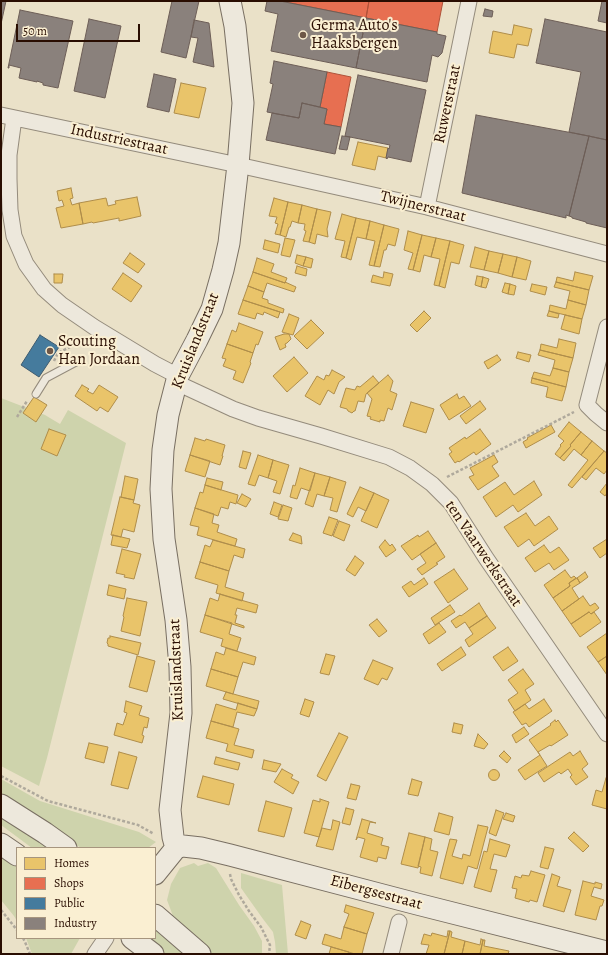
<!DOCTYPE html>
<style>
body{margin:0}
#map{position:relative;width:608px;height:955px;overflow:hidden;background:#eae1c8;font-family:Alegreya,serif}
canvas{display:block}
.frame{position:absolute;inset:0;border:2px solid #290d01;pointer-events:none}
.legend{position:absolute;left:16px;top:847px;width:140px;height:92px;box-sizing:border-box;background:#faefd2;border:1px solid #a6957e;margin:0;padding:5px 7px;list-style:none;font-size:12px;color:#290d01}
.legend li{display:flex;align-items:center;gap:8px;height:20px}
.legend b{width:20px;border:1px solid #a6957e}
.scale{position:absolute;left:16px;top:24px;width:124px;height:18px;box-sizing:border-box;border:2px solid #290d01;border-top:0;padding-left:5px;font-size:12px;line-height:14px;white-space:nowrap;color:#290d01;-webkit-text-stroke:3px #faefd2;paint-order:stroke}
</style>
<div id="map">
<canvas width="608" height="955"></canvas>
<div class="frame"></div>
<ul class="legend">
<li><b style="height:11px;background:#e9c46a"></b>Homes</li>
<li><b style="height:11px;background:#e76f51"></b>Shops</li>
<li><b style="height:11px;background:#457b9d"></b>Public</li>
<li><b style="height:11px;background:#8a817c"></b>Industry</li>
</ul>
<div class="scale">50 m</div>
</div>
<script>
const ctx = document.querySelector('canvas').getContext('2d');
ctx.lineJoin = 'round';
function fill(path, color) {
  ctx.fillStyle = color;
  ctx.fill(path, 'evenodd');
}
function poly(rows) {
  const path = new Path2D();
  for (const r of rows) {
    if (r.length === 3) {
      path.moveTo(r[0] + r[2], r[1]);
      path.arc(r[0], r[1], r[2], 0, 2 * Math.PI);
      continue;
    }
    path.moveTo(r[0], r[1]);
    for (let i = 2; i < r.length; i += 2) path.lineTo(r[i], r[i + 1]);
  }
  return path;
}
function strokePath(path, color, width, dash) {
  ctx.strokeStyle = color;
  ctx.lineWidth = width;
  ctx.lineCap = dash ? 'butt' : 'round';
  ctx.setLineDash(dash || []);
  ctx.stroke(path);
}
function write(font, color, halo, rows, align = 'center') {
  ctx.font = font + ' Alegreya,serif';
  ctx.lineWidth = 4;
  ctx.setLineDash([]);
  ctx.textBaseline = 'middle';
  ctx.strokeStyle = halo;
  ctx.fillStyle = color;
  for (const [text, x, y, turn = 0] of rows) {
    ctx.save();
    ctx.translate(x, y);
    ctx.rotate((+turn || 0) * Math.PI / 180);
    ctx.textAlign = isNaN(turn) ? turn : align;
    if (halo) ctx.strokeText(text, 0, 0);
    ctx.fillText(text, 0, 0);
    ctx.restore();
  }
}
const green = poly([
 [1,398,45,415,60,424,68,410,126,443,47,758,39,786,1,766],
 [1,779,40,801,139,832,156,842,148,848,81,848,13,803,1,794],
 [1,816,49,848,32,848,1,825],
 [1,852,17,864,17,921,14,916,1,900],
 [194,863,198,866,208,863,216,868,239,905,254,926,262,941,262,954,212,954,178,924,173,916,167,900,171,884,180,868],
 [241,873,282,885,288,954,276,954,275,942,273,932,263,919,241,888],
 [155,929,186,954,164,954,142,938,155,938],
 [26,938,80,938,71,954,32,954]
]);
const homes = poly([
 [514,25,532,29,528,46,517,44,514,58,489,53,493,31,512,35,514,25],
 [181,83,206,88,199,118,174,113,181,83],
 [358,142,388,148,386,158,378,156,375,170,352,165,358,142],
 [71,188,73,198,70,199,72,205,79,203,83,224,61,228,56,208,64,206,62,200,59,201,57,191,71,188],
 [137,197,141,216,119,221,119,218,93,223,92,222,83,224,79,203,106,198,108,206,116,204,115,201,137,197],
 [274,198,288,202,280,235,275,234,278,224,275,223,277,217,269,216,274,198],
 [288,202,302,205,298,223,292,221,290,227,289,227,286,237,280,235,288,202],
 [302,205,317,209,309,242,303,241,306,231,304,230,305,224,298,223,302,205],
 [317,209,331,212,327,229,328,237,317,234,315,244,309,242,317,209],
 [342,214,356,218,346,258,341,257,345,241,335,239,342,214],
 [356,218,370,221,366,239,357,237,351,260,346,258,356,218],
 [370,221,384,225,374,266,369,265,375,241,366,239,370,221],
 [384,225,399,229,395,246,388,244,386,250,384,250,380,267,374,266,384,225],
 [408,231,422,235,413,270,408,269,413,253,404,250,408,231],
 [422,235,436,238,431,257,424,255,420,272,413,270,422,235],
 [285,238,295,240,290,257,281,255,285,238],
 [436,238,450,241,439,286,434,285,440,259,431,257,436,238],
 [265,240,280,244,278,253,263,249,265,240],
 [450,241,464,245,459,264,451,262,445,288,439,286,450,241],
 [475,247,489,251,484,270,470,267,475,247],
 [489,251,503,254,498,273,484,270,489,251],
 [130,253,145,264,138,273,123,263,130,253],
 [503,254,517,257,512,277,498,273,503,254],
 [297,255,306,257,303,266,295,263,297,255],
 [306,257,313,259,311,268,303,266,306,257],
 [517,257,531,261,526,280,512,277,517,257],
 [257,258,274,264,271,272,287,278,285,283,253,272,257,258],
 [297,266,307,269,306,276,295,273,297,266],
 [253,272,285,283,285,282,296,287,294,292,267,283,264,292,248,286,253,272],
 [384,272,393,274,390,286,371,282,373,275,383,278,384,272],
 [575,272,593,276,589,290,556,282,557,277,573,281,575,272],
 [123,273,142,286,131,302,112,289,123,273],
 [54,274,63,274,62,283,54,283,54,274],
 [477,276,483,277,481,287,475,285,477,276],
 [483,277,489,279,486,288,481,287,483,277],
 [556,282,589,290,586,305,568,300,570,291,554,287,556,282],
 [505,283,510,284,508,294,502,292,505,283],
 [510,284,516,286,514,295,508,294,510,284],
 [532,284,547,287,545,295,530,291,532,284],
 [248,286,264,292,262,298,268,300,268,303,284,309,283,313,243,300,248,286],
 [243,300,280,312,278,318,264,312,263,315,257,313,255,319,238,314,243,300],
 [568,300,586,305,582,319,549,311,550,305,566,309,568,300],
 [424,311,431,318,417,332,410,325,424,311],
 [549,311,559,314,558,318,547,316,549,311],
 [289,314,299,318,293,335,282,332,289,314],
 [565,315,582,319,579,334,561,329,565,315],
 [311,320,324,333,307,349,294,336,311,320],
 [239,323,263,332,258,345,256,344,253,353,227,344,232,330,236,332,239,323],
 [284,334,289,334,291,339,287,343,285,344,286,347,280,350,275,337,284,334],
 [559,339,576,343,573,358,540,350,541,344,557,348,559,339],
 [227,344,253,353,250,362,251,363,243,383,233,379,236,371,223,366,226,359,222,358,227,344],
 [540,350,573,358,569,372,553,368,555,360,538,355,540,350],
 [518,352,531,355,529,362,516,358,518,352],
 [497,355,501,360,488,369,484,362,497,355],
 [294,357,308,373,287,392,273,376,294,357],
 [553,368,569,372,566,387,532,378,534,372,550,376,553,368],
 [332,370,345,377,339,382,334,394,328,390,320,405,305,396,317,376,324,380,326,375,329,376,332,370],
 [388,375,393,381,390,391,397,394,392,410,388,408,384,421,380,420,380,422,370,419,371,417,367,416,372,399,367,393,388,375],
 [373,376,379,383,366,394,364,402,358,401,355,411,354,411,352,413,348,411,347,409,340,407,346,388,355,390,357,386,360,387,373,376],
 [532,378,566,387,562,401,546,397,548,387,531,383,532,378],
 [82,385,89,389,87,391,93,394,99,385,118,397,108,412,100,407,97,411,75,396,82,385],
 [457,394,459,399,464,396,471,406,449,420,440,405,457,394],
 [34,397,47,405,36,422,23,413,34,397],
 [480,401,486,409,466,424,460,416,480,401],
 [411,402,434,409,426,433,403,426,411,402],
 [569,422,581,432,570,445,571,446,560,458,555,454,561,446,560,445,564,441,558,436,569,422],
 [551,425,555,432,526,448,523,442,528,439,527,438,551,425],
 [49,429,66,435,57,456,41,449,49,429],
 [480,429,491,444,476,455,474,452,459,462,458,461,455,463,449,454,452,452,449,448,465,437,466,439,480,429],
 [581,432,592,441,581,455,574,449,564,461,560,458,571,446,570,445,581,432],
 [195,438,205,441,206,439,225,445,222,456,223,456,220,465,190,455,195,438],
 [592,441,604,451,572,488,568,485,588,460,581,455,592,441],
 [243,451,251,453,246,469,239,467,243,451],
 [604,451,607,453,607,470,604,474,596,468,586,480,582,477,604,451],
 [190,455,210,461,205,477,185,471,190,455],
 [258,455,273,460,268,478,259,475,255,486,248,484,258,455],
 [494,455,498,462,492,466,499,476,478,490,469,477,474,475,470,468,494,455],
 [273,460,289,465,280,494,273,492,277,481,268,478,273,460],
 [300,468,315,473,310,491,301,488,297,499,290,497,293,485,295,486,300,468],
 [315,473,330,477,324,496,317,494,313,507,305,504,315,473],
 [125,476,138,479,134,500,121,497,125,476],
 [330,477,346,482,337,512,330,510,333,498,324,496,330,477],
 [207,478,223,482,221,490,205,485,207,478],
 [534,481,542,495,518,512,513,505,496,517,483,497,505,482,514,495,534,481],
 [607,483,607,493,605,496,600,492,607,483],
 [205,485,238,495,236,504,230,502,228,509,221,507,218,516,195,508,200,492,203,493,205,485],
 [360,487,374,493,366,511,358,507,353,517,347,514,360,487],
 [374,493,389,500,377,528,361,521,374,493],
 [242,494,251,499,246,507,237,503,242,494],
 [120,497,134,500,133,503,140,505,134,532,123,529,121,537,111,535,120,497],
 [274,502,282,505,278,517,270,514,274,502],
 [283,505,292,508,288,521,278,519,283,505],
 [195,508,214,514,212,523,219,525,217,532,237,539,235,546,197,535,199,527,190,525,195,508],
 [526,513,535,526,549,516,558,529,534,546,529,539,518,547,504,527,526,513],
 [329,517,338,520,332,536,323,533,329,517],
 [339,521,350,525,344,541,333,536,339,521],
 [428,531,436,543,412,560,401,546,418,535,419,537,428,531],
 [293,533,301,536,302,544,289,540,293,533],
 [113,535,130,539,127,548,111,545,113,535],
 [607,539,607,553,600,558,593,548,607,539],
 [213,540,245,549,243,558,234,555,229,571,200,562,205,545,210,547,213,540],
 [385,540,390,546,392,544,396,550,386,557,379,547,385,540],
 [436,543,445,557,436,563,438,564,422,575,417,569,426,563,420,554,436,543],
 [544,545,550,553,559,547,569,560,554,570,549,563,535,572,525,558,544,545],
 [122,549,141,554,134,579,124,577,125,575,116,573,122,549],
 [355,556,364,563,355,576,346,570,355,556],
 [200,562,229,571,225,587,244,593,242,601,216,593,218,585,195,578,200,562],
 [454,569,468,589,448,603,434,582,454,569],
 [565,570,571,578,574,576,576,578,569,583,570,586,553,598,544,585,565,570],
 [585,572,588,577,580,583,577,578,585,572],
 [424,578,428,584,409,597,402,587,411,581,414,585,424,578],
 [577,578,580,583,572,588,579,599,562,611,553,598,570,586,569,583,577,578],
 [109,585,126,589,124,599,107,595,109,585],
 [220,594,258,605,256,613,237,608,235,615,237,615,235,623,244,626,244,628,205,615,210,598,218,601,220,594],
 [583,596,590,606,595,603,599,608,591,614,589,612,571,624,562,611,583,596],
 [127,598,147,602,140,636,121,631,124,617,123,616,127,598],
 [479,603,487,616,469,628,465,622,456,628,451,621,460,615,461,616,479,603],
 [450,605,455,612,435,625,431,618,450,605],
 [589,612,591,614,594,612,601,622,580,637,571,624,589,612],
 [205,615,232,623,229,634,241,638,237,651,221,646,223,639,200,632,205,615],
 [487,616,496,628,469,647,465,640,473,634,469,628,487,616],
 [377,619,387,631,379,637,369,625,377,619],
 [439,623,446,632,429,644,423,634,439,623],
 [607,633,607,656,598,662,587,647,607,633],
 [110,636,141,643,138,655,108,646,108,644,107,643,108,638,110,638,110,636],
 [461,647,466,655,442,671,437,664,461,647],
 [508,647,518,661,503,671,493,657,508,647],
 [226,648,256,657,254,665,243,662,238,677,211,669,216,652,224,655,226,648],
 [326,654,335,656,329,675,320,673,326,654],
 [137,656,155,661,147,692,129,687,137,656],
 [607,656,607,675,598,662,607,656],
 [373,660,393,668,387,680,382,678,378,685,364,679,373,660],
 [211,669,238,677,233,694,206,686,211,669],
 [523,669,534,684,525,690,531,700,515,711,508,700,518,693,508,680,523,669],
 [226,692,259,701,257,709,223,699,226,692],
 [305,699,314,702,309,717,300,714,305,699],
 [544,699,552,711,529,727,526,723,522,725,513,712,525,704,529,709,544,699],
 [126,701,142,706,139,715,149,718,147,728,144,727,142,735,144,736,142,743,114,735,117,723,123,725,127,713,124,712,126,701],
 [238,703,257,709,254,716,237,712,233,727,211,721,216,704,236,710,238,703],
 [555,720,556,722,558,720,568,735,551,746,550,745,538,752,547,766,525,780,518,770,540,755,529,740,551,725,550,724,555,720],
 [211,721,239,729,234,745,254,750,252,758,226,751,228,744,206,738,211,721],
 [454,723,463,725,461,734,452,732,454,723],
 [524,727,529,734,516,743,512,735,524,727],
 [339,733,348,737,326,781,317,776,339,733],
 [478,734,488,744,484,749,474,746,478,734],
 [89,743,108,747,104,763,85,758,89,743],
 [504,751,511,758,507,763,499,756,504,751],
 [580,751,588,764,582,769,588,777,576,785,570,777,572,775,568,769,561,774,559,772,544,782,538,773,570,752,573,756,580,751],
 [119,752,137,757,128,789,111,785,119,752],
 [216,757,240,763,238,770,214,764,216,757],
 [264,760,281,764,276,772,262,769,264,760],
 [282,769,293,775,291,778,299,782,293,794,274,782,282,769],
 [494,775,5.5],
 [203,776,234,784,229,805,197,797,203,776],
 [606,778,607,778,607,809,592,805,596,790,602,792,606,778],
 [412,779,422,782,418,796,408,794,412,779],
 [351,784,360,786,356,800,347,798,351,784],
 [320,799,329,802,319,837,304,833,313,800,320,802,320,799],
 [266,801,292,808,284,837,258,831,266,801],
 [346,808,354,810,350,825,342,823,346,808],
 [496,810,504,813,496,836,489,833,496,810],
 [439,813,453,817,449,835,434,831,439,813],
 [506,813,515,816,513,822,503,819,506,813],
 [362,819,376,823,370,822,367,833,383,838,381,845,389,847,386,859,378,857,377,862,360,857,365,839,358,837,356,840,362,819],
 [333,820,340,822,333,850,316,846,322,828,331,830,333,820],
 [478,825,488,827,477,869,468,866,463,884,440,878,450,839,457,840,452,856,462,859,463,854,470,856,478,825],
 [574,832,589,846,583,852,568,838,574,832],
 [409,833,425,837,418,868,401,864,409,833],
 [425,837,432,839,430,850,438,852,432,876,420,873,421,867,418,866,425,837],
 [490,839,510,845,506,857,494,854,490,869,497,870,491,892,474,887,484,851,487,852,490,839],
 [545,847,554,849,548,869,540,867,545,847],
 [531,871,545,875,537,902,530,900,529,902,515,898,517,889,512,888,515,876,521,878,522,875,529,876,531,871],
 [552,874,560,877,557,886,571,890,564,912,543,906,552,874],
 [583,881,595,884,595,882,602,884,601,889,594,887,591,896,604,900,602,906,600,906,596,920,575,915,583,881],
 [346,905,374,913,367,934,344,927,349,914,344,912,346,905],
 [301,921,311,925,306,939,295,935,301,921],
 [344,927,367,934,362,954,355,954,322,944,325,934,341,939,344,927],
 [448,931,450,931,444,954,426,954,429,945,421,944,424,934,431,936,432,933,447,937,448,931],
 [450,931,452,932,451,937,465,941,462,954,444,954,450,931],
 [481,939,483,940,480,954,462,954,465,941,480,945,481,939],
 [483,940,485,940,484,946,509,951,508,954,480,954,483,940],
 [331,947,349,952,348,954,329,954,331,947]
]);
const shops = poly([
 [280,1,369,1,366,18,280,1],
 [369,1,443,1,437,32,366,18,369,1],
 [327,72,351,77,341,127,324,124,327,109,320,107,327,72]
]);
const public = poly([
 [40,335,59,347,39,377,21,365,40,335]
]);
const industry = poly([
 [1,1,6,1,1,24,1,1],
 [172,1,199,1,186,58,161,52,172,1],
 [267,1,280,1,366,18,356,68,271,51,278,14,265,11,267,1],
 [602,1,607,1,607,23,598,21,602,1],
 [485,9,493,11,492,17,483,16,485,9],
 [20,10,73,21,58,88,43,85,43,83,37,81,37,82,19,78,21,68,9,65,9,68,8,68,20,10],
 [366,18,437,32,437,34,446,36,442,53,438,57,432,55,427,82,356,68,366,18],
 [89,19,121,26,105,98,74,91,89,19],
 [545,19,607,32,607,140,569,132,581,72,536,63,545,19],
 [194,20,209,23,214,67,193,62,198,38,191,37,194,20],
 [274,61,327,72,320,107,302,103,299,118,267,112,273,84,270,83,274,61],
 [154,74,176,79,169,112,147,107,154,74],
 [358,75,426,90,411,162,388,157,387,159,386,158,388,148,389,149,390,145,345,136,358,75],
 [302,103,327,109,324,124,341,127,335,154,266,140,272,113,299,118,302,103],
 [476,115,589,136,569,216,566,215,566,218,462,193,476,115],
 [342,136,350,137,347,150,339,149,342,136],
 [589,136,607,140,607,228,586,223,586,222,572,218,572,217,569,216,589,136]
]);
const path = poly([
 [54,361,58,353,86,339],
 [17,417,27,401],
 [447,477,574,412],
 [1,776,48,801,138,825,154,834],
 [230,874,231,879,239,895,249,911,261,927,270,945,269,954],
 [1,910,17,930],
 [23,938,25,942,30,954]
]);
const lane = poly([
 [36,394,46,378,76,362]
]);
const street = poly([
 [1,115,238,165,427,207,607,254],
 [14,118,9,155,9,179,10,210,14,236,26,264,44,289,62,305,94,327,155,364,178,376],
 [427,207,469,1],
 [607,327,587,405,596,414,607,423],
 [177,383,233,409,258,418,321,436,389,457,410,468,432,484,451,503,486,558,607,734],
 [95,954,106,938],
 [391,954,399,922]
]);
const secondary = poly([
 [1,805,45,833,66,848],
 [1,844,17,855],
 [176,848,173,837,170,810,181,713,180,667,176,620,164,539,161,489,163,450,168,415,178,376,197,340,212,309,223,270,229,243,238,165,243,103,235,26,230,1],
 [155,874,176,848,183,846,201,848,230,855,417,904,607,952],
 [155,915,200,954],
 [132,938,153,954]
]);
const markers = [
 [303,35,4,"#6d5747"],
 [50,351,4,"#6d5747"]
];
const poiNames = [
 ["Germa Auto's",311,26],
 ["Haaksbergen",311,44],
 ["Scouting",58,342],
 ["Han Jordaan",58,360]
];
const streetNames = [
 ["Ruwerstraat",448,104,-78],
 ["Industriestraat",119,140,12],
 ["Twijnerstraat",423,207,14],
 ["Kruislandstraat",196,341,-68],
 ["ten Vaarwerkstraat",483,554,56],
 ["Kruislandstraat",177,670,-92],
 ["Eibergsestraat",376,893,15]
];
fill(green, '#ced3ac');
fill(homes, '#e9c46a');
strokePath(homes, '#af8d4a', 1);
fill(shops, '#e76f51');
strokePath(shops, '#ae5239', 1);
fill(public, '#457b9d');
strokePath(public, '#3d5a6e', 1);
fill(industry, '#8a817c');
strokePath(industry, '#6d5e57', 1);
strokePath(lane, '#948b7c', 9);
strokePath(street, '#948b7c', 17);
strokePath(secondary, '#796f62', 23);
strokePath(path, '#afa99c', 2.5, [3, 2]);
strokePath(lane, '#ede8dc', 7);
strokePath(street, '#ede8dc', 15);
strokePath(secondary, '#ede8dc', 21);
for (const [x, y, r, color] of markers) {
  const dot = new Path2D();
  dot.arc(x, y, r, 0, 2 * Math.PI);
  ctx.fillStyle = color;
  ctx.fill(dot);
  strokePath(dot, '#faefd2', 1.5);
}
write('16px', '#290d01', '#faefd2', poiNames, 'left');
write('16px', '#290d01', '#faefd2', streetNames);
</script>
